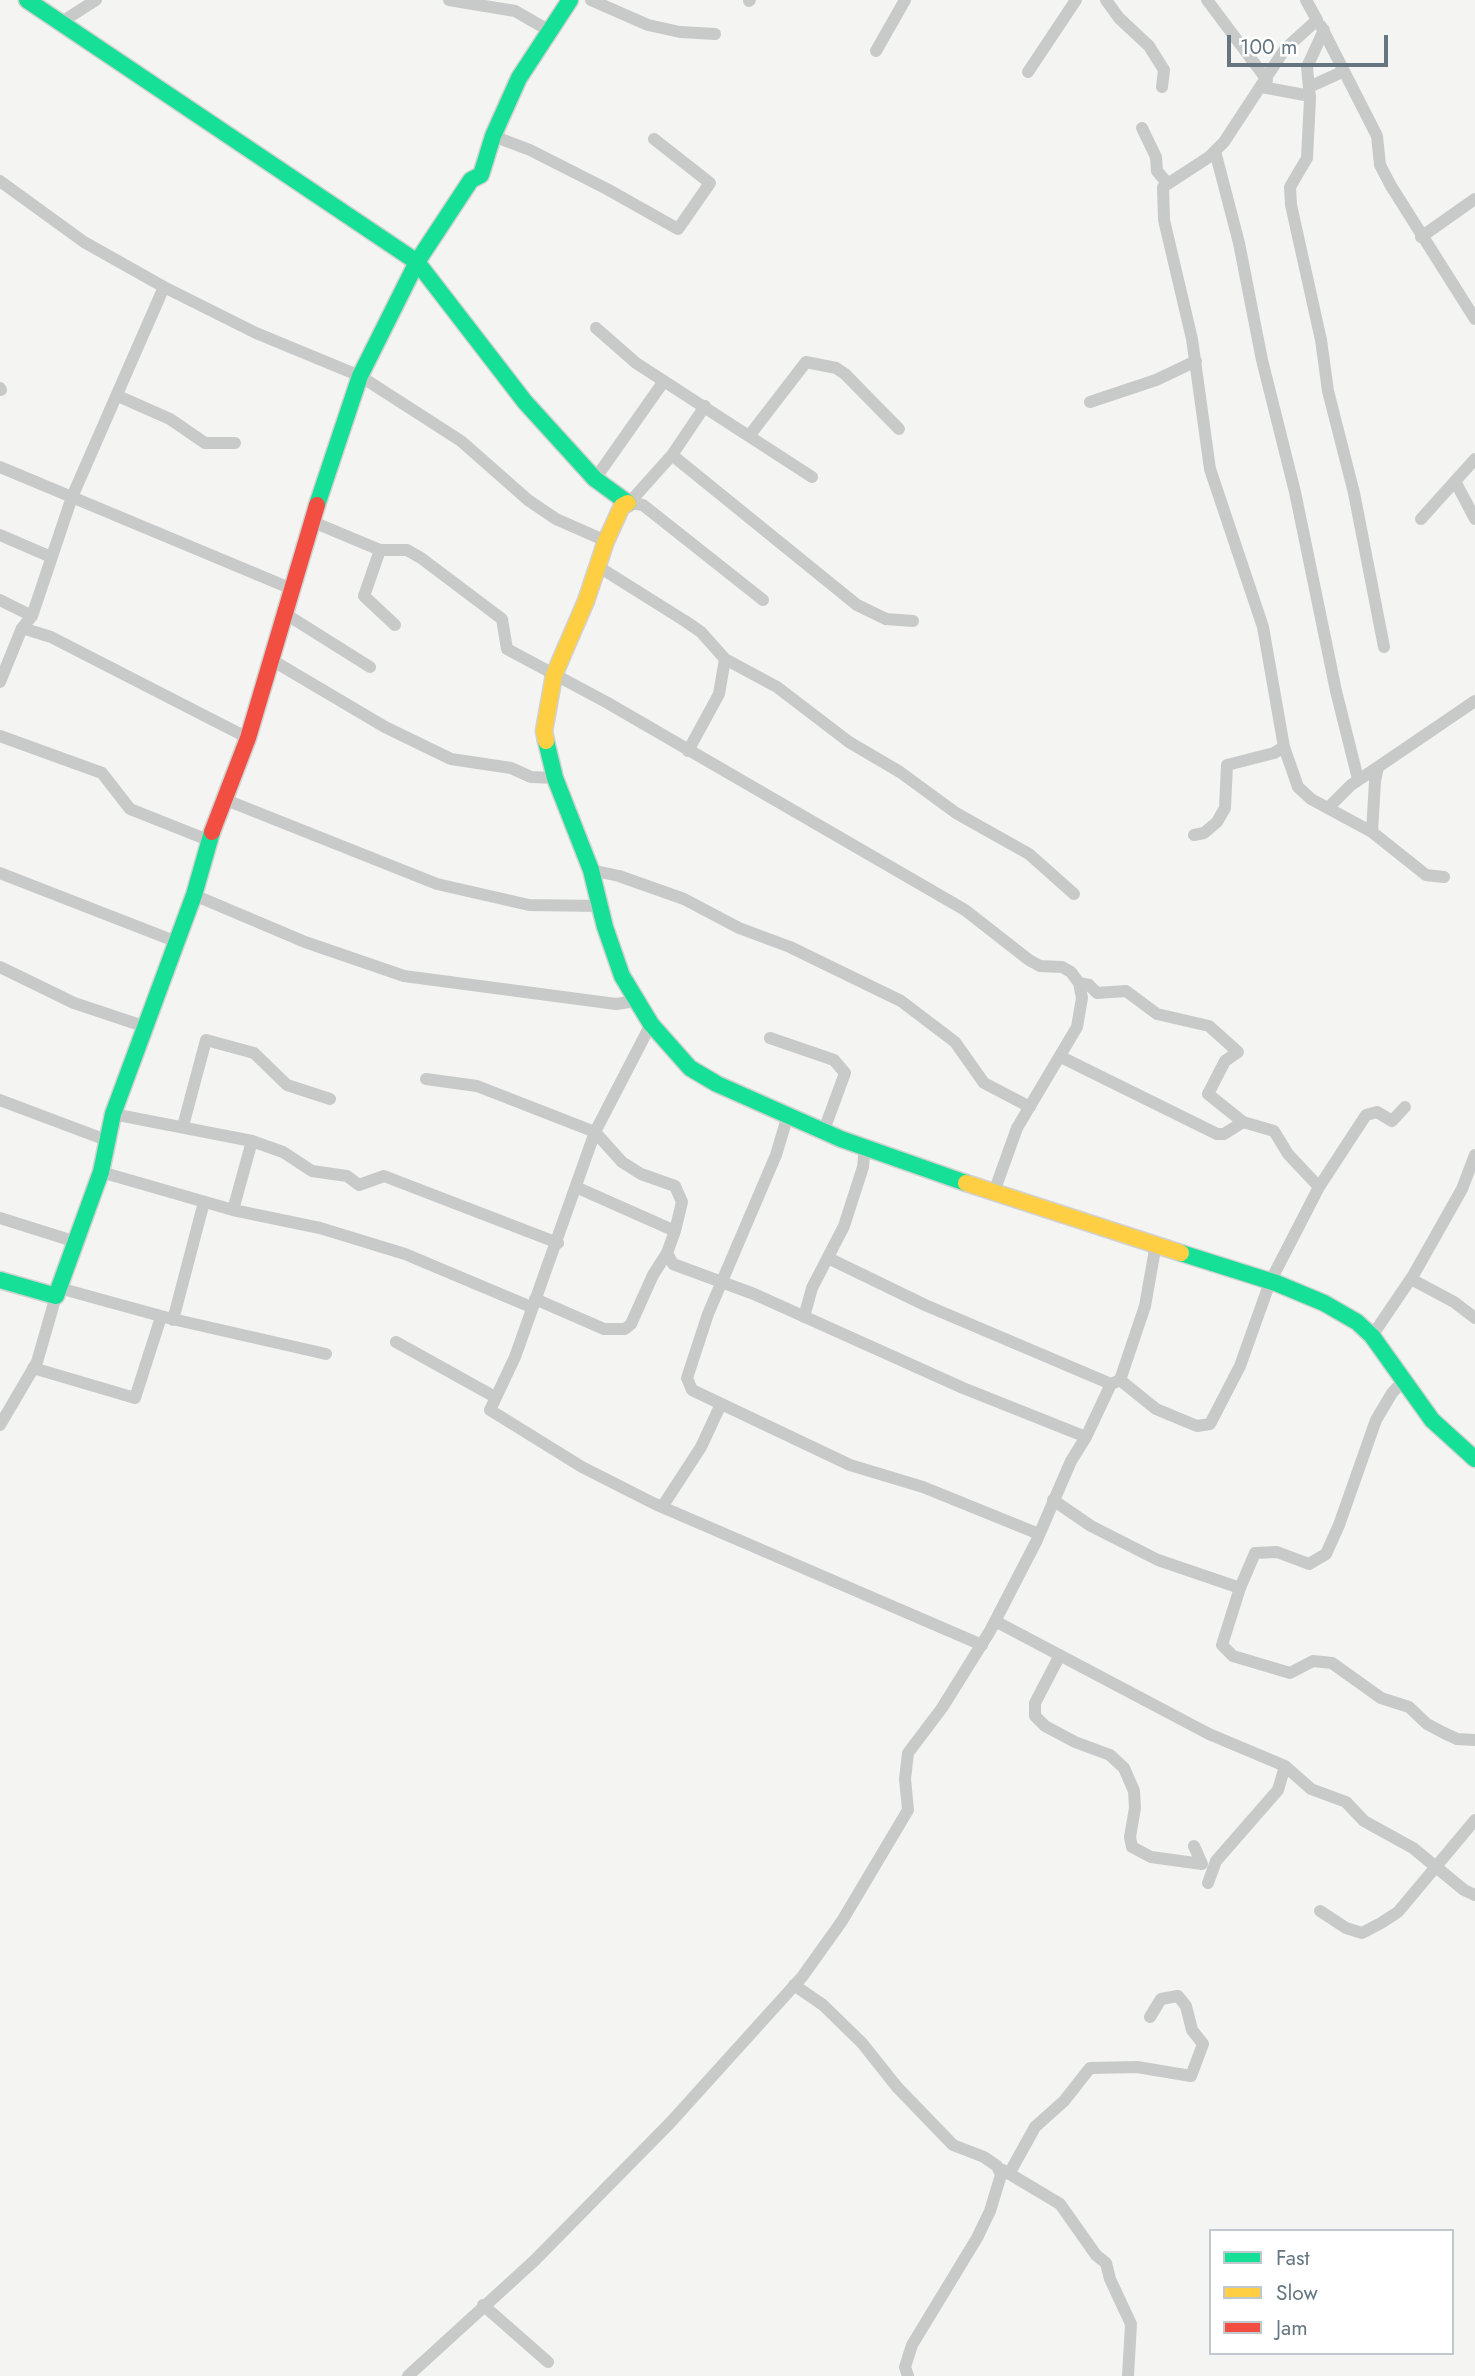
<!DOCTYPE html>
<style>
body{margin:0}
#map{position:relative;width:1475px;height:2376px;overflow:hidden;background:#f4f4f2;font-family:Jost,sans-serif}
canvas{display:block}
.legend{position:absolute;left:1209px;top:2229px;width:245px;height:126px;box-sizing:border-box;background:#fff;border:2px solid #c1c8cd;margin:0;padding:9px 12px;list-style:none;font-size:21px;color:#657681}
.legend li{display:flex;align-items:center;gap:14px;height:35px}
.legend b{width:35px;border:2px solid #c1c8cd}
.scale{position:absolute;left:1227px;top:35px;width:161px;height:32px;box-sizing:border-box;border:4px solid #657681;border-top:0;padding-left:9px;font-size:21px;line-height:24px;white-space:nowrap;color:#657681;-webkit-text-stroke:5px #fff;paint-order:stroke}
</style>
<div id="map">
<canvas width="1475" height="2376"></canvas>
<ul class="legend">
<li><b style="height:9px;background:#16e098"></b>Fast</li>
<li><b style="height:9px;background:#ffcf43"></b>Slow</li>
<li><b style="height:9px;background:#f24e42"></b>Jam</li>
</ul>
<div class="scale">100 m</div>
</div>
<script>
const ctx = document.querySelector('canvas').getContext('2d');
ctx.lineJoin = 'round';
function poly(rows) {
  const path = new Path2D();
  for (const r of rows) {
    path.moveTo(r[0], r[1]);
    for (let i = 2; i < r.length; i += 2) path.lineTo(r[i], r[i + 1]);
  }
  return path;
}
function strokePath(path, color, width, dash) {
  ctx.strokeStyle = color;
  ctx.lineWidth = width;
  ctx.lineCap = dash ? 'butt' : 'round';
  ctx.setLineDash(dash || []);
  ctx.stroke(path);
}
const street = poly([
 [449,0,515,11,550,31],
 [591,0,648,25,680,32,715,34],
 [1106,0,1119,18,1149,46,1164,70,1162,87],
 [1207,0,1267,80],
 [749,1,750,0],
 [60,23,96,0],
 [1321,26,1377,136,1380,165,1391,186,1475,319],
 [1324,30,1307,67,1310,99,1307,158,1290,187,1291,205,1321,340,1328,391,1354,493,1384,647],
 [876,51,905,0],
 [1028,72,1076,0],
 [1262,87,1310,96],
 [1309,87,1342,72],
 [1142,128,1156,157,1157,171,1168,184],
 [493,136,530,150,607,189,678,229,710,183,654,139],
 [1215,151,1239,243,1262,360,1295,492,1336,691,1358,779],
 [0,181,84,242,164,287,256,333,360,376,461,441,528,500,556,519,606,541],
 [1421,237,1475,199],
 [596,328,636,363,812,477],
 [0,388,1,390],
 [118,396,170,419,205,443,235,443],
 [1090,402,1156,380,1196,361],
 [749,436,806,362,836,368,845,374,899,429],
 [672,455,705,406],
 [0,467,292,589],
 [595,479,664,381],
 [1455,481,1475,519],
 [629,503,672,455,857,605,886,619,913,621],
 [629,503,643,505,763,600],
 [1421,519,1475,459],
 [313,522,380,550,407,550,421,558,502,619,507,649,606,702,965,910,1029,960,1040,966,1062,967,1071,972,1079,983,1082,998,1077,1027,1017,1128,994,1192],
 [0,535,51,557],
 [380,550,364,596,395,625],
 [599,567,685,621,701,632,725,659,777,687,849,742,900,772,956,813,1029,854,1074,894],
 [0,600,32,616],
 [284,613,370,667],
 [22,628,51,637,248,738],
 [270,659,385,727,451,759,511,768,531,777,555,778],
 [0,682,22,628,32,616,72,497,164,287],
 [0,736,102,773,130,809,208,840],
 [1284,747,1298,787,1311,799,1372,832],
 [688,751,719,694,725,659],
 [226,800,437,884,529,905,600,906],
 [1329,807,1351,785,1378,767],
 [1194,835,1204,833,1217,822,1225,808,1227,765,1274,753,1284,747,1263,627,1210,469,1192,339,1164,220,1163,187,1209,157,1224,142,1285,49,1317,20,1306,0],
 [591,870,619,876,684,899,739,928,790,947,901,1001,955,1042,984,1083,1030,1107],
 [0,873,177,942],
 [1444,877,1426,875,1372,832,1375,781,1378,767,1475,701],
 [194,895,305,942,404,976,616,1004,636,1001],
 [0,967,74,1003,146,1027],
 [1079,983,1089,985,1097,993,1126,991,1157,1014,1209,1026,1238,1052,1225,1061,1208,1094,1243,1122],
 [651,1024,595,1132,515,1357,490,1410,582,1467,655,1504,982,1645],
 [770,1038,834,1060,845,1073,824,1130],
 [1061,1057,1217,1134,1224,1134,1243,1122,1274,1131,1288,1154,1319,1187,1270,1282,1240,1366,1210,1424,1197,1426,1156,1409,1120,1380],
 [426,1079,477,1086,595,1132,622,1162,641,1174,675,1186,682,1202,675,1231],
 [0,1100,106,1140],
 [113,1114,252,1141,283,1152,312,1171,347,1176,359,1185,384,1176,558,1243],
 [788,1115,776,1155,708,1314,687,1378,692,1390,850,1465,923,1487,1039,1534],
 [183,1126,206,1040,254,1053,287,1085,330,1099],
 [101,1172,233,1210,252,1141],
 [1319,1187,1366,1115,1377,1112,1392,1121,1405,1107],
 [578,1188,675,1231,667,1253,673,1264,754,1294,963,1388,1086,1437],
 [233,1210,320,1228,405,1254,531,1307],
 [0,1218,73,1241],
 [828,1258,925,1305,1111,1384],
 [1411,1279,1454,1302,1475,1318],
 [59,1288,168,1318,326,1354],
 [535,1299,604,1329,625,1329,631,1324,653,1275,667,1253],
 [804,1317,812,1288,844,1226,863,1167,865,1146],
 [173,1320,204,1202],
 [1372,1336,1414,1274,1462,1189,1475,1155],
 [396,1342,495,1397],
 [33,1368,135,1398,161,1317],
 [0,1425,37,1362,56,1296],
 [1053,1500,1091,1526,1158,1560,1240,1588,1255,1553,1277,1552,1309,1564,1326,1554,1339,1525,1376,1420,1392,1393,1405,1379],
 [662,1507,701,1447,721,1404],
 [1240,1588,1222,1645,1233,1656,1290,1673,1313,1661,1332,1663,1381,1698,1409,1707,1427,1724,1444,1733,1457,1739,1475,1740],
 [995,1621,1209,1734,1285,1766,1311,1789,1346,1802,1364,1821,1413,1848,1464,1890,1475,1895],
 [1060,1655,1035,1703,1035,1716,1045,1726,1075,1742,1110,1755,1124,1768,1134,1791,1135,1808,1130,1837,1132,1847,1151,1857,1202,1864,1194,1846],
 [1208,1883,1216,1861,1278,1790,1285,1766],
 [1320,1911,1346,1928,1362,1933,1381,1923,1398,1912,1475,1820],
 [794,1985,823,2005,862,2043,897,2087,953,2145,984,2157,997,2166,1001,2175,990,2211,977,2238,912,2345,905,2367,908,2376],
 [1003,2170,1060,2204,1096,2255,1106,2263,1110,2279,1131,2324,1128,2376],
 [1009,2174,1035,2127,1064,2101,1090,2068,1137,2067,1191,2076,1203,2044,1192,2030,1186,2006,1178,1996,1161,1999,1150,2017],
 [483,2305,548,2362],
 [408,2376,534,2261,670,2123,802,1977,842,1921,908,1810,905,1779,908,1753,942,1708,990,1631,1036,1542,1071,1461,1086,1437,1111,1384,1120,1380,1145,1306,1156,1244]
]);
const fast = poly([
 [27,0,417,262,525,402,595,479,628,503],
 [317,505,360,376,417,262,471,180,481,175,493,136,519,78,570,0],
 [546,741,555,778,591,870,605,927,622,976,651,1024,690,1068,717,1084,841,1139,966,1183],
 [1181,1253,1276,1283,1324,1303,1357,1322,1372,1336,1432,1420,1475,1459],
 [0,1280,56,1296,101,1172,113,1114,194,895,212,832]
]);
const slow = poly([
 [546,741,544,731,554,675,586,601,606,541,622,506,628,503],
 [966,1183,1181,1253]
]);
const jam = poly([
 [212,832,248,738,317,505]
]);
strokePath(fast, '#d0d1d2', 19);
strokePath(slow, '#d0d1d2', 19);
strokePath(jam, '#d0d1d2', 19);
strokePath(street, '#c8caca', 12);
strokePath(fast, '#16e098', 16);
strokePath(slow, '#ffcf43', 16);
strokePath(jam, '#f24e42', 16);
</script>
